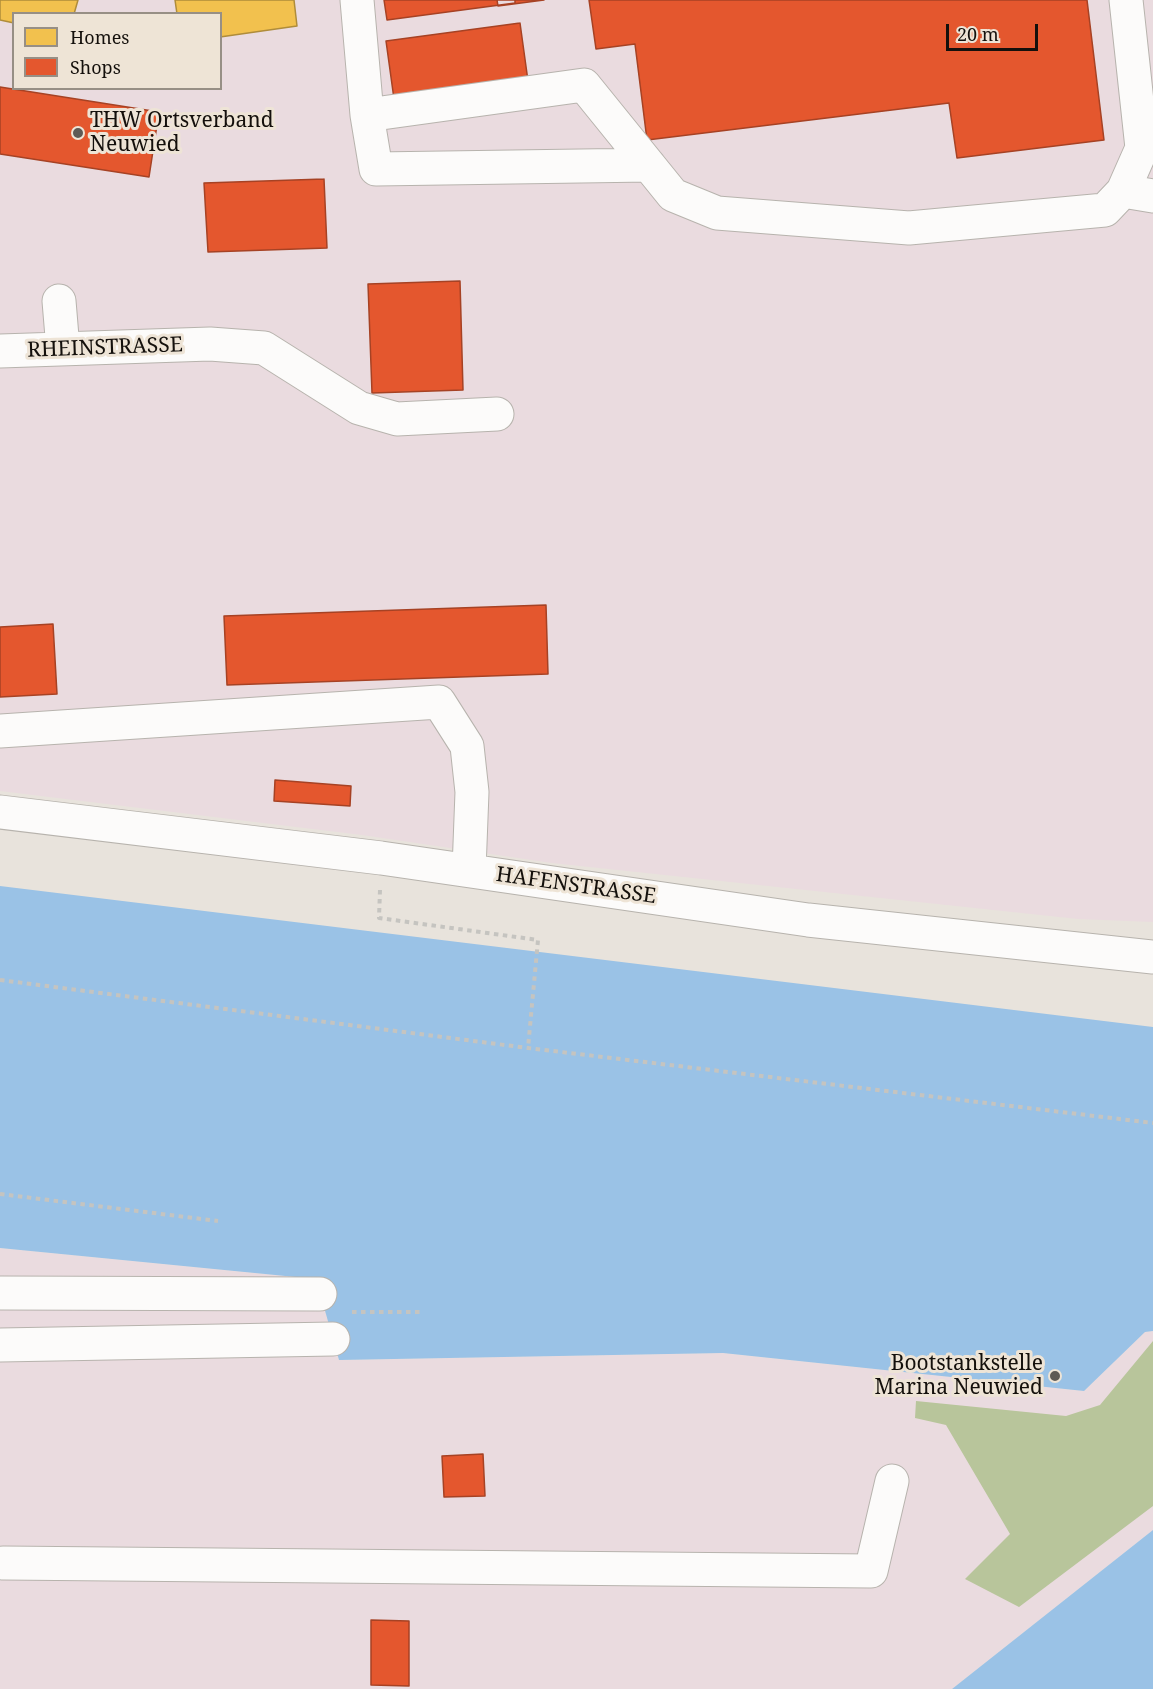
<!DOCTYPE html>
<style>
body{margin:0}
#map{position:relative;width:1153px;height:1689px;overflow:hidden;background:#e8e3dc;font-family:"Noto Serif",serif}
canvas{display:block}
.legend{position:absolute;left:12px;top:12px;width:210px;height:78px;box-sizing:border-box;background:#eee4d6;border:2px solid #978f85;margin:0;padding:8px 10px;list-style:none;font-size:18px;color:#14100c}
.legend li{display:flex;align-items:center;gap:12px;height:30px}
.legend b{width:30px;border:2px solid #978f85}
.scale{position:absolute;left:946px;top:24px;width:92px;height:27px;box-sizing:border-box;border:3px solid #14100c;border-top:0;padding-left:8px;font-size:18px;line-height:21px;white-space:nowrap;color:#14100c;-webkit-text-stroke:4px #eee4d6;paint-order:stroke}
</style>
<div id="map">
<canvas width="1153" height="1689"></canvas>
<ul class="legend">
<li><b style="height:16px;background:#f2c14e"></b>Homes</li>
<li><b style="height:16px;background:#e4572e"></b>Shops</li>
</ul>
<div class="scale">20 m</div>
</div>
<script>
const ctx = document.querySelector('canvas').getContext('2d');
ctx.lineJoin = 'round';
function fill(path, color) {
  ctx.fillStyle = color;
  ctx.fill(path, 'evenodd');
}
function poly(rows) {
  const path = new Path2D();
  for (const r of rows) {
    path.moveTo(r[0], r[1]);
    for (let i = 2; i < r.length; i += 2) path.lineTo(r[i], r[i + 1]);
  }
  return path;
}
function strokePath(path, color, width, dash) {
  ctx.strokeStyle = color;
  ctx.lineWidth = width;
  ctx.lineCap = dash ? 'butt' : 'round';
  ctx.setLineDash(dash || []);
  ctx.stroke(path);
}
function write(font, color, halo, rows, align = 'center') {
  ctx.font = font + ' "Noto Serif",serif';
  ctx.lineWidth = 6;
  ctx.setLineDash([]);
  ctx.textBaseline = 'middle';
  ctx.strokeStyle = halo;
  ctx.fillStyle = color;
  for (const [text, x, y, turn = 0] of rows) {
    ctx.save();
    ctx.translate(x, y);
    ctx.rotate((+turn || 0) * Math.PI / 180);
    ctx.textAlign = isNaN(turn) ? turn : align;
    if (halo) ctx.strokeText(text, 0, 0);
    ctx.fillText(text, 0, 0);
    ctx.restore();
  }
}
const commercial = poly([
 [0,0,1153,0,1153,922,1078,919,552,863,362,835,0,791],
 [14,14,220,14,220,88,14,88],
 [0,1248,316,1279,339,1360,723,1353,1084,1391,1145,1332,1153,1331,1153,1530,952,1689,0,1689]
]);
const forest = poly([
 [1153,1341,1153,1506,1019,1607,965,1579,1010,1534,946,1425,915,1418,916,1401,1066,1416,1100,1405]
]);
const water = poly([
 [0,886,1153,1027,1153,1331,1145,1332,1084,1391,723,1353,339,1360,316,1279,0,1248],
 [1153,1530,1153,1689,952,1689]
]);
const homes = poly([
 [0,0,78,0,74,14,14,14,14,23,0,20,0,0],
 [175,0,294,0,297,26,220,37,220,14,177,14,175,0]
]);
const shops = poly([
 [384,0,515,0,515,3,387,20,384,0],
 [497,0,544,0,498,6,497,0],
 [589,0,1087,0,1104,140,957,158,949,103,647,140,635,44,596,49,589,0],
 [520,23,528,81,394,99,386,41,520,23],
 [0,87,159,112,149,177,0,154,0,87],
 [324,179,327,248,208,252,204,183,324,179],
 [460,281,463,390,372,393,368,284,460,281],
 [546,605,548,674,227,685,224,616,546,605],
 [53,624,57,694,0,697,0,627,53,624],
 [275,780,351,786,350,806,274,801,275,780],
 [483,1454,485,1496,444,1497,442,1456,483,1454],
 [371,1620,409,1621,409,1686,371,1685,371,1620]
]);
const path = poly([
 [380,890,379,918,538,940,528,1048],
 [0,980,528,1048,1153,1123],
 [0,1194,218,1221],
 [352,1312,423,1312]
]);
const minor = poly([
 [357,0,367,115],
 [649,165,376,169,367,115,584,85,673,195,717,213,909,228,1105,210,1123,191,1142,148,1126,0],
 [1123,191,1153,196],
 [59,301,63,349],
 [0,351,210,344,264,348,359,408,397,419,497,414],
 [0,731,439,702,467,746,472,792,469,870],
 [0,812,381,858,808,920,1153,957],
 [0,1293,320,1294],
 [0,1345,333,1339],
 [3,1563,871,1571,892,1481]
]);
const markers = [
 [78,133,6,"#5e5a55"],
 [1055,1376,6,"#5e5a55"]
];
const poiNames = [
 ["THW Ortsverband",90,121],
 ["Neuwied",90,145],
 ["Bootstankstelle",1043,1364,"right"],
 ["Marina Neuwied",1043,1388,"right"]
];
const streetNames = [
 ["RHEINSTRASSE",105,348,-2],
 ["HAFENSTRASSE",576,886,8]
];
fill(commercial, '#eadbdf');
fill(forest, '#b8c59b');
fill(water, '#9ac2e6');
fill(homes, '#f2c14e');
strokePath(homes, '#af8c3a', 1.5);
fill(shops, '#e4572e');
strokePath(shops, '#a64224', 1.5);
strokePath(minor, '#b7b3ad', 35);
strokePath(path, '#c5c4c0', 4, [4.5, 4.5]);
strokePath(minor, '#fcfbfa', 33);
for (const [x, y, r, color] of markers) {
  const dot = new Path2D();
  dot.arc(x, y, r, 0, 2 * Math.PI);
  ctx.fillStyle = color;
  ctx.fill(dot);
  strokePath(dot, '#eee4d6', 2);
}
write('21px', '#14100c', '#eee4d6', poiNames, 'left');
write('21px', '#14100c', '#eee4d6', streetNames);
</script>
